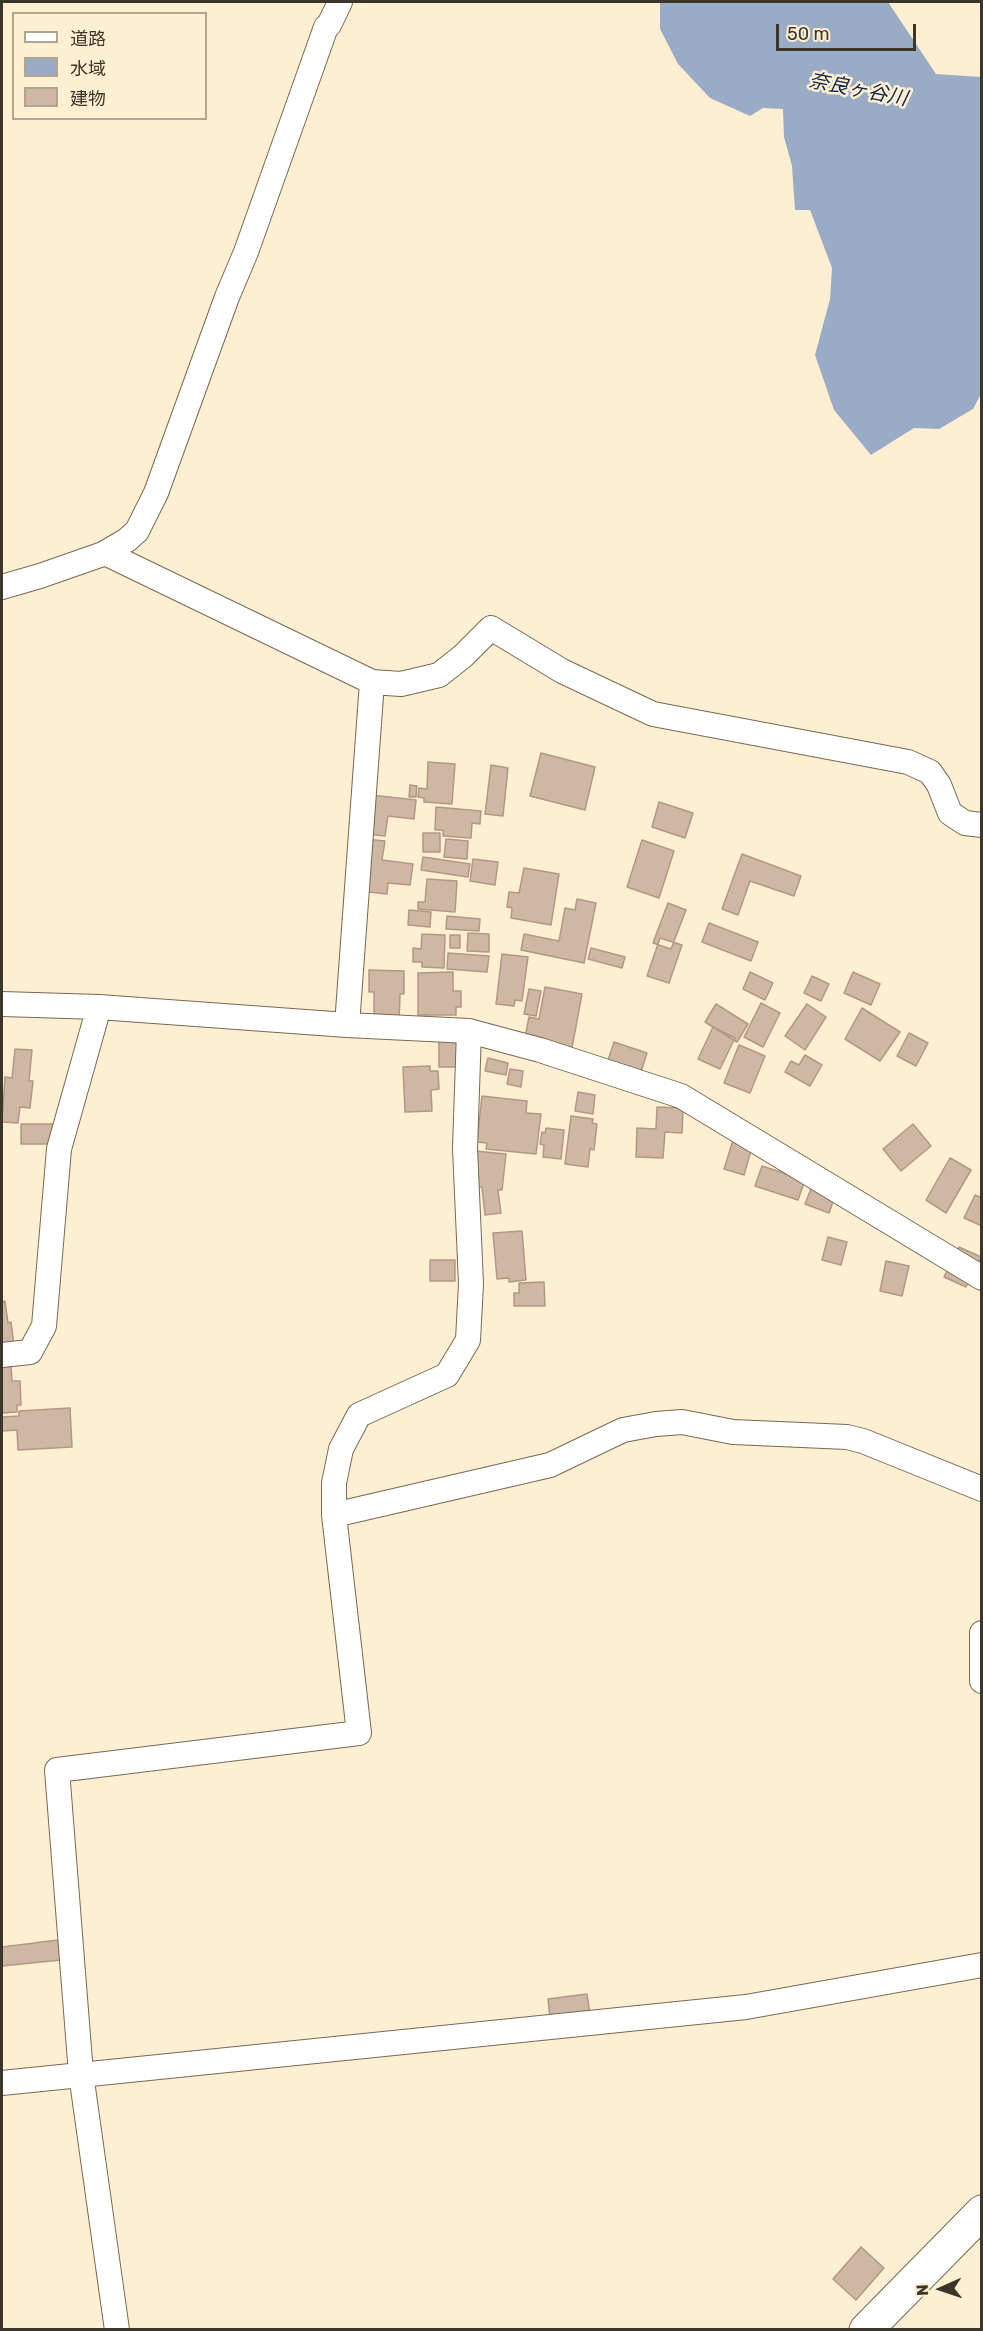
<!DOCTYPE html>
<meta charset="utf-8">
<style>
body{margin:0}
#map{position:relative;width:983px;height:2331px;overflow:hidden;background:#feefd3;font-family:Rubik,"Noto Sans JP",sans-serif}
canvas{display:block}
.frame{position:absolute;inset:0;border:3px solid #3b352a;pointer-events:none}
.legend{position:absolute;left:12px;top:12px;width:195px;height:108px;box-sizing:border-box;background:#feefd3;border:2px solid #b0a58f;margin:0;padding:8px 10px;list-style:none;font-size:18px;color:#3b352a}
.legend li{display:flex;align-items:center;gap:12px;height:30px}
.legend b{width:30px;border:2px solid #b0a58f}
.north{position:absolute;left:911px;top:2259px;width:60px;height:60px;-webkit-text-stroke:4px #feefd3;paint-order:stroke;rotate:267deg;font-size:16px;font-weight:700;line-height:24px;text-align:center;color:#3b352a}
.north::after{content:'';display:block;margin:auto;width:21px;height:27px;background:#3b352a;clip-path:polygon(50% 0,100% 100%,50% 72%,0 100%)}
.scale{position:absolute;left:776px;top:24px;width:140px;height:27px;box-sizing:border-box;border:3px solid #3b352a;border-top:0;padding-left:8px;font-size:18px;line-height:21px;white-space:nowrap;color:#3b352a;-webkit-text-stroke:4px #feefd3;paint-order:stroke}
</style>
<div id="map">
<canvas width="983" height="2331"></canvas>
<div class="frame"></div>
<ul class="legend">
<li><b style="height:8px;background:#fff"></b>道路</li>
<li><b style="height:16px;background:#9aabc5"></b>水域</li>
<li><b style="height:16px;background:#d0b7a3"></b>建物</li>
</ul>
<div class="north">N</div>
<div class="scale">50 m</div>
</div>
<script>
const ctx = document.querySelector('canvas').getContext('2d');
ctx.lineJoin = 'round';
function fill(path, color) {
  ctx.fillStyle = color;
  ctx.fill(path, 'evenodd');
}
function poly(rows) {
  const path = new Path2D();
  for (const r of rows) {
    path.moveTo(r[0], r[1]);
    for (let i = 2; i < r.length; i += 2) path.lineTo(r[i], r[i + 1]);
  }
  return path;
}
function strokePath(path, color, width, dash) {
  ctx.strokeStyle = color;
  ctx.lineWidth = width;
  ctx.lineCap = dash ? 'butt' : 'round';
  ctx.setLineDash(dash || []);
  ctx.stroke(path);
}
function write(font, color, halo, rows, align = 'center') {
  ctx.font = font + ' Rubik,"Noto Sans JP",sans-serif';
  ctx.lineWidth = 5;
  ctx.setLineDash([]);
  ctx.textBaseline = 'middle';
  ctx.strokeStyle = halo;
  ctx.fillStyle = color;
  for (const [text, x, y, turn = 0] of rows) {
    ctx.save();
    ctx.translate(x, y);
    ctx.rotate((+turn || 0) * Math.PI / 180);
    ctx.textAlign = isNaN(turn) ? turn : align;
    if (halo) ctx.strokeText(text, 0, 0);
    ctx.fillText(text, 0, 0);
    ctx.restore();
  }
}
const water = poly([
 [660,2,888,2,936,74,981,77,982,392,973,409,939,429,914,428,871,455,834,410,815,355,830,299,832,268,810,210,795,210,792,166,784,137,783,109,763,108,750,116,710,98,678,64,660,29]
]);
const building = poly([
 [541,753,595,767,585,810,530,796,541,753],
 [428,762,455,764,452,804,424,802,424,798,418,797,419,788,427,789,428,762],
 [491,765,508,768,503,816,485,814,491,765],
 [410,785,417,786,416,797,409,797,410,785],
 [371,795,416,800,414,819,388,816,385,836,367,834,371,795],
 [659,802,693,813,685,838,652,827,659,802],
 [436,807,481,811,480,824,472,823,471,838,443,836,443,830,435,830,436,807],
 [423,833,440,833,440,852,423,852,423,833],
 [365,839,385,841,382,860,413,864,410,885,388,883,387,894,360,891,365,839],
 [446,839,468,841,467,859,444,857,446,839],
 [642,840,674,851,659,898,627,887,642,840],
 [742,854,801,876,794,896,750,881,738,915,722,909,742,854],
 [423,857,470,864,468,877,421,870,423,857],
 [473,859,498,862,495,885,470,881,473,859],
 [524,868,559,874,551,925,511,918,512,908,507,907,509,892,519,893,524,868],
 [427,879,457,881,455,912,418,909,418,902,425,902,427,879],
 [577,899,596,903,584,963,521,950,524,934,559,941,565,908,575,910,577,899],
 [668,903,686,910,671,949,653,943,668,903],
 [409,910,431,912,430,927,408,925,409,910],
 [447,916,480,919,479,931,446,929,447,916],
 [709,923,758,942,751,961,702,942,709,923],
 [468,933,489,934,489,952,467,951,468,933],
 [422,934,445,935,444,968,422,967,422,962,413,962,413,948,421,949,422,934],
 [450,935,460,935,460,948,450,948,450,935],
 [660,938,682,945,669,983,647,976,660,938],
 [591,948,625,957,622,968,588,959,591,948],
 [448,953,489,956,487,972,447,969,448,953],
 [502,954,528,957,522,1001,515,1000,514,1006,496,1004,502,954],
 [369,970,404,971,404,994,400,994,399,1023,374,1023,374,992,369,992,369,970],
 [453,972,453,991,461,991,461,1007,456,1007,456,1015,418,1015,418,973,453,972],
 [750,972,773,983,765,1000,743,989,750,972],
 [853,972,880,984,871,1005,844,993,853,972],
 [812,976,829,984,821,1001,804,993,812,976],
 [545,987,582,994,571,1053,524,1043,529,1017,539,1019,545,987],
 [529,989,541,991,536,1016,524,1014,529,989],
 [761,1003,780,1013,763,1047,744,1037,761,1003],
 [716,1004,748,1024,737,1042,705,1022,716,1004],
 [807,1004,826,1017,805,1050,785,1036,807,1004],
 [862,1008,900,1032,880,1061,845,1039,862,1008],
 [713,1027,735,1038,720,1069,698,1059,713,1027],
 [909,1033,928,1043,916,1066,897,1056,909,1033],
 [439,1039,462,1039,462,1067,439,1067,439,1039],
 [614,1042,647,1053,639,1078,606,1066,614,1042],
 [739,1045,765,1056,750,1093,724,1083,739,1045],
 [15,1049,32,1050,29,1081,33,1081,30,1108,20,1107,18,1123,2,1122,5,1077,12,1078,15,1049],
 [805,1055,822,1065,810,1086,785,1072,791,1061,799,1065,805,1055],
 [488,1058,508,1063,506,1075,485,1071,488,1058],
 [430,1066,430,1071,438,1071,439,1089,431,1090,432,1111,405,1112,403,1067,430,1066],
 [510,1069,523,1071,521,1087,507,1084,510,1069],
 [578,1092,595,1095,593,1114,575,1111,578,1092],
 [482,1096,527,1101,526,1113,541,1114,536,1154,486,1149,487,1143,477,1142,482,1096],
 [657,1107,683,1108,682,1133,665,1132,663,1158,636,1157,637,1128,656,1129,657,1107],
 [571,1116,593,1119,592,1123,597,1124,594,1150,590,1149,588,1167,565,1164,571,1116],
 [21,1124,53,1124,52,1144,21,1144,21,1124],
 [913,1124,931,1146,901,1171,883,1149,913,1124],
 [546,1128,564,1130,561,1159,543,1157,544,1145,540,1144,542,1132,545,1133,546,1128],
 [735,1134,754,1140,744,1175,724,1169,735,1134],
 [475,1151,506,1154,502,1190,498,1190,501,1213,485,1215,482,1187,471,1186,475,1151],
 [950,1158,971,1170,946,1213,926,1200,950,1158],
 [762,1166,805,1180,798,1200,755,1186,762,1166],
 [818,1171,841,1180,829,1213,805,1204,818,1171],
 [975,1195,982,1198,982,1226,964,1218,975,1195],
 [522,1231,526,1280,509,1282,509,1278,497,1279,493,1233,522,1231],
 [828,1237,847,1242,841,1265,822,1260,828,1237],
 [959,1247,981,1257,966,1287,944,1277,959,1247],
 [430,1260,455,1260,455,1281,430,1281,430,1260],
 [886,1261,909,1266,902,1296,880,1291,886,1261],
 [544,1282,545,1306,514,1306,514,1293,519,1293,519,1283,544,1282],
 [5,1301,8,1323,11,1322,14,1345,2,1347,2,1302,5,1301],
 [11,1365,12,1381,20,1381,21,1405,17,1405,17,1412,2,1413,2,1366,11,1365],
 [70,1408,72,1447,18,1450,17,1430,2,1431,2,1417,19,1416,19,1411,70,1408],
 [58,1940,61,1960,2,1966,2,1947,58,1940],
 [587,1994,590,2014,550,2019,548,1999,587,1994],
 [861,2247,884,2268,856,2300,833,2279,861,2247]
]);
const minor = poly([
 [105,553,372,682,401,684,439,675,463,656,491,628,562,671,653,714,908,762,930,772,939,785,950,813,965,823,982,825],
 [2,587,40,576,103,554,127,540,137,531,156,493,227,297,246,252,326,27,329,25,340,2],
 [2,1004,99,1007,347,1025,469,1031,540,1050,681,1096,982,1278],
 [347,1025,372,682],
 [2,1355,30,1352,44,1326,59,1149,99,1007],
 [334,1515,550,1465,623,1430,656,1424,682,1422,733,1432,847,1437,863,1441,982,1489],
 [982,1633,982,1681],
 [2,2083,746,2007,982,1965],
 [117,2330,81,2074,57,1770,359,1733,334,1515,334,1483,341,1449,359,1415,447,1375,468,1340,471,1284,465,1148,469,1031]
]);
const highway = poly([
 [866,2330,982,2212]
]);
const waterNames = [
 ["奈良ヶ谷川",858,90,11]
];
fill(water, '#9aabc5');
fill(building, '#d0b7a3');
strokePath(building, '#b09885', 1.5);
strokePath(minor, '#766951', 26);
strokePath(highway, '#766951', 35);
strokePath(minor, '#fff', 24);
strokePath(highway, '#fff', 33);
write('italic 20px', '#12294d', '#feefd3', waterNames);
</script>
